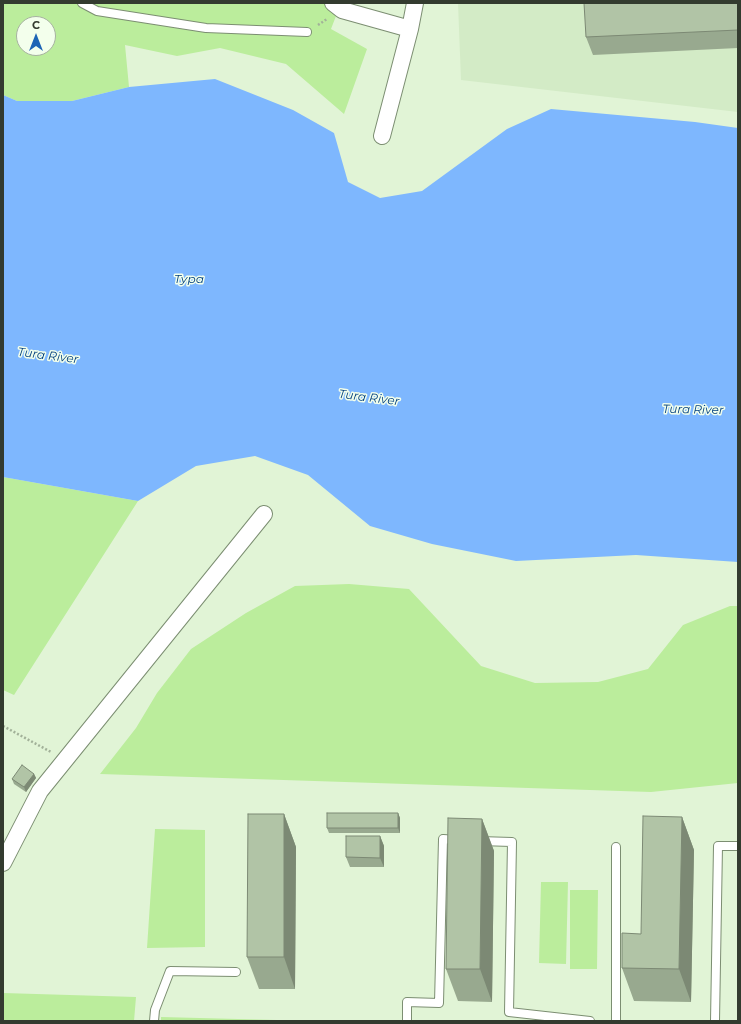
<!DOCTYPE html>
<meta charset="utf-8">
<style>
body{margin:0}
#map{position:relative;width:741px;height:1024px;overflow:hidden;background:#e1f4d6;font-family:Montserrat,sans-serif}
canvas{display:block}
.frame{position:absolute;inset:0;border:4px solid #333b2f;pointer-events:none}
.north{position:absolute;left:16px;top:16px;width:40px;height:40px;box-sizing:border-box;background:#f3ffec;border:1px solid #a6b1a0;border-radius:50%;rotate:0deg;font-size:11px;font-weight:700;line-height:16px;text-align:center;color:#333b2f}
.north::after{content:'';display:block;margin:auto;width:14px;height:18px;background:#1d65b5;clip-path:polygon(50% 0,100% 100%,50% 72%,0 100%)}
</style>
<div id="map">
<canvas width="741" height="1024"></canvas>
<div class="frame"></div>
<div class="north">С</div>
</div>
<script>
const ctx = document.querySelector('canvas').getContext('2d');
ctx.lineJoin = 'round';
function fill(path, color) {
  ctx.fillStyle = color;
  ctx.fill(path, 'evenodd');
}
function poly(rows) {
  const path = new Path2D();
  for (const r of rows) {
    path.moveTo(r[0], r[1]);
    for (let i = 2; i < r.length; i += 2) path.lineTo(r[i], r[i + 1]);
  }
  return path;
}
function strokePath(path, color, width, dash) {
  ctx.strokeStyle = color;
  ctx.lineWidth = width;
  ctx.lineCap = dash ? 'butt' : 'round';
  ctx.setLineDash(dash || []);
  ctx.stroke(path);
}
function write(font, color, halo, rows, align = 'center') {
  ctx.font = font + ' Montserrat,sans-serif';
  ctx.lineWidth = 3;
  ctx.setLineDash([]);
  ctx.textBaseline = 'middle';
  ctx.strokeStyle = halo;
  ctx.fillStyle = color;
  for (const [text, x, y, turn = 0] of rows) {
    ctx.save();
    ctx.translate(x, y);
    ctx.rotate((+turn || 0) * Math.PI / 180);
    ctx.textAlign = isNaN(turn) ? turn : align;
    if (halo) ctx.strokeText(text, 0, 0);
    ctx.fillText(text, 0, 0);
    ctx.restore();
  }
}
const built = poly([
 [458,3,738,3,738,112,461,80]
]);
const green = poly([
 [3,3,341,3,331,29,367,49,344,114,286,64,220,48,177,56,125,45,129,87,72,101,17,101,3,95],
 [24,24,48,24,48,48,24,48],
 [3,477,138,501,14,695,3,690],
 [349,584,409,589,481,666,535,683,598,682,648,669,683,625,730,606,738,606,738,783,651,792,100,774,136,728,157,693,191,649,246,613,295,586],
 [155,829,205,830,205,947,147,948],
 [541,882,568,882,566,964,539,963],
 [570,890,598,890,597,969,570,969],
 [3,993,136,997,134,1021,3,1021],
 [161,1017,315,1021,161,1021]
]);
const water = poly([
 [215,79,293,110,334,133,348,182,380,198,422,191,507,129,551,109,695,122,738,128,738,562,636,555,516,561,432,544,370,526,308,475,255,456,196,466,138,501,3,477,3,95,17,101,72,101,129,87]
]);
const path = poly([
 [318,25,327,19],
 [3,726,51,752]
]);
const service = poly([
 [82,3,97,11,206,28,307,32],
 [479,841,512,842,509,1012,590,1021],
 [616,847,616,1021],
 [154,1021,155,1010,170,971,236,972],
 [407,1021,407,1002,439,1003,443,839,458,840],
 [715,1021,718,846,738,846]
]);
const minor = poly([
 [333,3,342,10,410,29],
 [382,136,410,29,415,3],
 [3,863,40,791,264,514]
]);
const wall = poly([
 [738,3,738,48,593,55,586,37],
 [34,774,36,778,26,792,14,784,12,779],
 [398,813,400,818,400,833,329,833,327,828],
 [284,814,296,847,295,989,259,989,247,957],
 [682,817,694,850,691,1002,634,1001,622,968,641,934],
 [482,819,494,851,492,1002,458,1001,446,969],
 [380,836,384,846,384,867,350,867,346,857]
]);
const shadedWall = poly([
 [34,774,36,778,26,792,24,787],
 [398,813,400,818,400,833,398,828],
 [284,814,296,847,295,989,284,957],
 [682,817,694,850,691,1002,679,969],
 [482,819,494,851,492,1002,480,969],
 [380,836,384,846,384,867,380,858]
]);
const building = poly([
 [584,3,738,3,738,30,586,37,584,3],
 [22,765,34,774,24,787,12,779,22,765],
 [327,813,398,813,398,828,327,828,327,813],
 [248,814,284,814,284,957,247,957,248,814],
 [643,816,682,817,679,969,622,968,622,933,641,934,643,816],
 [448,818,482,819,480,969,446,969,448,818],
 [346,836,380,836,380,858,346,857,346,836]
]);
const waterNames = [
 ["Тура",189,279],
 ["Tura River",48,356,7],
 ["Tura River",369,398,7],
 ["Tura River",693,410,1]
];
fill(built, '#d3ebc6');
fill(green, '#bbed9c');
fill(water, '#7eb7fe');
strokePath(service, '#7c8e72', 10);
strokePath(minor, '#7c8e72', 18);
strokePath(path, '#a2b199', 2.5, [2, 2]);
strokePath(service, '#fff', 8);
strokePath(minor, '#fff', 16);
fill(wall, '#98a98f');
fill(shadedWall, '#7c8974');
fill(building, '#b1c4a6');
strokePath(building, '#7c8974', 1);
write('italic 12px', '#03407e', '#f3ffec', waterNames);
</script>
